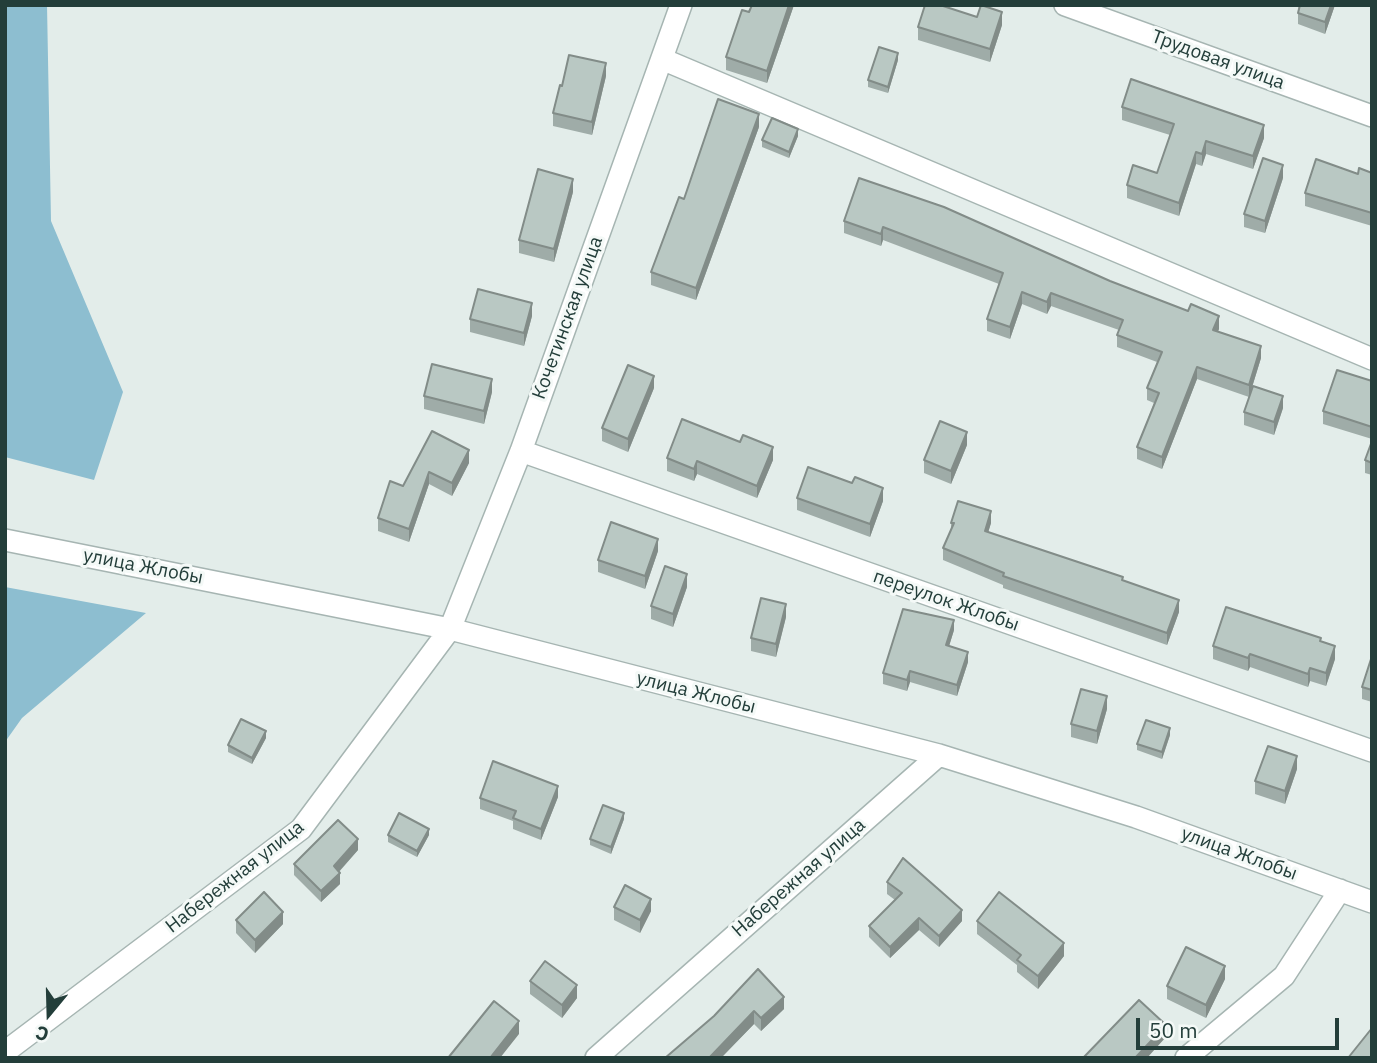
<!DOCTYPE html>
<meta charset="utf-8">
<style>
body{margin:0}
#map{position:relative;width:1377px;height:1063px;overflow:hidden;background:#e3edea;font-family:"IBM Plex Sans",sans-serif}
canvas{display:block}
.frame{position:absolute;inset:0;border:7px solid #233e3a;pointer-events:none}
.north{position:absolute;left:14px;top:979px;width:70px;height:70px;-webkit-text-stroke:5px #f4f9f7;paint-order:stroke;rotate:199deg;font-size:19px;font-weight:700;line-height:28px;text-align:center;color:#233e3a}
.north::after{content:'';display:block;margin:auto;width:24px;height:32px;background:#233e3a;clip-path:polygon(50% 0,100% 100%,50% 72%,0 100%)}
.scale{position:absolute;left:1136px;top:1018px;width:203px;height:32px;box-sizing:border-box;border:4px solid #233e3a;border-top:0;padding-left:9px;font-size:21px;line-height:24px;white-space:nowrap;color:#233e3a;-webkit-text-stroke:5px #f4f9f7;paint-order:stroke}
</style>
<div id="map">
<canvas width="1377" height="1063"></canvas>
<div class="frame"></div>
<div class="north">С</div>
<div class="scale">50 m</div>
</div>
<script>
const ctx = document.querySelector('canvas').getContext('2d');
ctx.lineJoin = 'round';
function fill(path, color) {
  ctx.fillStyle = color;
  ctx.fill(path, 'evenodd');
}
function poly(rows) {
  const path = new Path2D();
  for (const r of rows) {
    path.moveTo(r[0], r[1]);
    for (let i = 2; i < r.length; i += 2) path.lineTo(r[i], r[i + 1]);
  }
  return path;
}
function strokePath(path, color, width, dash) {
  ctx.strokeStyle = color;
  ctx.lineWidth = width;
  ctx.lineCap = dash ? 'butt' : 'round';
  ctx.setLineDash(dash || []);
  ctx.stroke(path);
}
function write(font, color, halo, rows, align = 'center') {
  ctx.font = font + ' "IBM Plex Sans",sans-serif';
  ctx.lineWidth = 6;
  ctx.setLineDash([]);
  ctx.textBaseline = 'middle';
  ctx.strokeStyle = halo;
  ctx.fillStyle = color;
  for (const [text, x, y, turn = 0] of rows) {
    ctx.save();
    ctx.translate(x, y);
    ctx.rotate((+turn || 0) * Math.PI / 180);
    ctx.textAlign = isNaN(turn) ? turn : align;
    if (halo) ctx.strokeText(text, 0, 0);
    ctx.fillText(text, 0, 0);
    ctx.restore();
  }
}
const water = poly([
 [5,5,47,5,51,221,123,392,94,480,5,457],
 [5,587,146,613,22,718,5,742]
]);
const minor = poly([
 [1065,5,1372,116],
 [662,59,1372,359],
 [521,451,1372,751],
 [5,540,450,629,939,755,1136,817,1372,902],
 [5,1052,301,829,450,629,521,451,681,5],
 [596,1058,939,755],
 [1186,1058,1284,976,1340,890]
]);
const wall = poly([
 [752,5,794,5,767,83,726,70,726,57,749,12],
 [1293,5,1335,5,1325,34,1298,24,1298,13,1300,8],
 [977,17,1002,25,990,62,918,40,918,27],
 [898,60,888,93,868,87,868,80],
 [606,76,592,135,553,126,553,113,562,86],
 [1122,107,1264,138,1253,169,1206,154,1202,166,1196,164,1179,216,1127,198,1127,185,1157,173,1170,135,1122,120],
 [759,127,696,300,651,285,651,272,684,199],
 [798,136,789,158,762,147,762,140],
 [1372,173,1372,226,1305,206,1305,193,1358,174],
 [859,178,1110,281,1219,329,1218,331,1261,358,1249,397,1197,379,1162,469,1137,459,1137,447,1154,403,1147,400,1147,388,1157,362,1117,347,1117,335,1119,330,1051,306,1047,314,1022,304,1010,339,987,331,987,319,999,284,883,240,881,246,844,233,844,221],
 [1283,178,1265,233,1244,227,1244,214],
 [573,192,554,262,519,253,519,240],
 [532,316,524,346,470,332,470,319],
 [1372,381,1372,439,1323,424,1323,411],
 [654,388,628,452,602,441,602,428],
 [492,392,484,424,424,409,424,396],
 [1283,408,1274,435,1244,425,1244,412],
 [432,431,469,463,452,496,429,484,409,542,378,531,378,518,403,486],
 [1372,441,1372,475,1365,473,1365,460],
 [967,445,951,484,924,473,924,460],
 [667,458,773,460,757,498,697,474,694,481,667,471],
 [797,498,883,501,870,537,797,510],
 [951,523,991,523,988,532,1123,580,1179,612,1167,645,1003,588,1003,585,943,560,943,548,951,529],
 [658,551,645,589,598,572,598,560],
 [687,587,673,627,651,619,651,606],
 [786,617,776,657,751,651,751,638],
 [954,630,949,646,968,662,957,696,910,682,907,691,883,684,883,673],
 [1321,641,1335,659,1326,686,1310,681,1308,687,1250,667,1248,671,1213,659,1213,646],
 [1372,660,1372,702,1362,699,1362,687],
 [1107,709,1097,744,1071,737,1071,724],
 [1170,735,1162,759,1137,750,1137,744],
 [266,738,252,764,228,752,228,745],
 [1297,769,1285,804,1255,794,1255,781],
 [558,797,541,840,513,829,513,821,480,809,480,798],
 [624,819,611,854,590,845,590,839],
 [388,835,429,835,417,857,388,842],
 [358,850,339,872,340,884,321,902,294,875,294,864],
 [887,882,962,921,939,947,919,930,890,958,869,937,869,926,895,900,887,894],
 [614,907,651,911,640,933,614,920],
 [236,920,283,924,255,953,236,933],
 [977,921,1064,956,1038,989,1017,972,1017,965,977,934],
 [758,969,784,1009,761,1031,754,1024,721,1058,665,1058,714,1016],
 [1225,979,1206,1018,1167,999,1167,986],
 [530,981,577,998,562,1018,530,994]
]);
const shadedWall = poly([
 [789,5,794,5,767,83,767,71],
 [1331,5,1335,5,1325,34,1325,22],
 [1002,12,1002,25,990,62,990,49],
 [898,53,898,60,888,93,888,87],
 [606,63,606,76,592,135,592,122],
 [759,114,759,127,696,300,696,288],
 [1264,125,1264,138,1253,169,1253,156],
 [798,129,798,136,789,158,789,152],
 [1206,141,1206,154,1202,166,1202,154],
 [1196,152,1196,164,1179,216,1179,203],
 [1283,165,1283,178,1265,233,1265,221],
 [573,179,573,192,554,262,554,249],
 [883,227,883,240,881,246,881,234],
 [1022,292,1022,304,1010,339,1010,327],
 [1051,293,1051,306,1047,314,1047,302],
 [532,303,532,316,524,346,524,333],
 [1219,316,1219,329,1213,342,1213,330],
 [1261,346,1261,358,1249,397,1249,385],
 [1197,367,1197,379,1162,469,1162,457],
 [654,376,654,388,628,452,628,439],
 [492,379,492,392,484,424,484,411],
 [1283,396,1283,408,1274,435,1274,422],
 [967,432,967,445,951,484,951,471],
 [773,447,773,460,757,498,757,486],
 [469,450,469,463,452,496,452,483],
 [697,461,697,474,694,481,694,469],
 [429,472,429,484,409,542,409,529],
 [883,488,883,501,870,537,870,524],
 [991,511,991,523,985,543,985,531],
 [658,539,658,551,645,589,645,576],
 [687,574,687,587,673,627,673,614],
 [1179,600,1179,612,1167,645,1167,633],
 [786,604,786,617,776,657,776,644],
 [954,620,954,630,946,656,946,645],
 [1335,646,1335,659,1326,686,1326,673],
 [968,652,968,662,957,696,957,685],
 [1250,654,1250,667,1248,671,1248,658],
 [1310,668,1310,681,1308,687,1308,674],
 [910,671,910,682,907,691,907,680],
 [1107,696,1107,709,1097,744,1097,731],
 [1170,728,1170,735,1162,759,1162,752],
 [266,731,266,738,252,764,252,758],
 [1297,756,1297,769,1285,804,1285,791],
 [558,786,558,797,541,840,541,829],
 [624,813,624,819,611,854,611,847],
 [429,829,429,835,417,857,417,851],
 [358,839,358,850,334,877,334,866],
 [340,873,340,884,321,902,321,891],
 [651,899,651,911,640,933,640,920],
 [962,910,962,921,939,947,939,936],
 [283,912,283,924,255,953,255,940],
 [919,918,919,930,890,958,890,947],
 [1064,943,1064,956,1038,989,1038,976],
 [1225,966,1225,979,1206,1018,1206,1005],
 [577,985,577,998,562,1018,562,1005],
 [784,997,784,1009,761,1031,761,1018],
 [754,1011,754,1024,721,1058,709,1058],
 [519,1021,519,1034,500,1058,490,1058],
 [1166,1025,1166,1037,1147,1058,1135,1058]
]);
const building = poly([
 [752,5,789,5,767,71,726,57,742,10,749,12,752,5],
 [925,5,940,5,977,17,981,5,1002,12,990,49,918,27,925,5],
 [1300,5,1331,5,1325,22,1298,13,1300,5],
 [879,47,898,53,888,87,868,80,879,47],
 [569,55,606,63,592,122,553,113,560,85,562,86,569,55],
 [1131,79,1264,125,1253,156,1206,141,1202,154,1196,152,1179,203,1127,185,1133,165,1157,173,1174,124,1122,107,1131,79],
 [718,99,759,114,696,288,651,272,679,197,684,199,718,99],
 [772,118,798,129,789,152,762,140,772,118],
 [1263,158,1283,165,1265,221,1244,214,1263,158],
 [1316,159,1358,174,1359,168,1372,173,1372,213,1305,193,1316,159],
 [538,169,573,179,554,249,519,240,538,169],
 [859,178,944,207,1110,281,1188,311,1191,304,1219,316,1213,330,1261,346,1249,385,1197,367,1162,457,1137,447,1159,393,1147,388,1162,352,1117,335,1123,320,1051,293,1047,302,1022,292,1010,327,987,319,1003,273,883,227,881,234,844,221,859,178],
 [478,289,532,303,524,333,470,319,478,289],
 [432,364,492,379,484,411,424,396,432,364],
 [628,365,654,376,628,439,602,428,628,365],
 [1337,370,1372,381,1372,427,1323,411,1337,370],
 [1253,386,1283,396,1274,422,1244,412,1253,386],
 [682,419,740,442,743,435,773,447,757,486,697,461,694,469,667,458,682,419],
 [940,421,967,432,951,471,924,460,940,421],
 [432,431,469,450,452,483,429,472,409,529,378,518,390,481,403,486,432,431],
 [1372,441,1372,463,1365,460,1372,441],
 [808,467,852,483,855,477,883,488,870,524,797,498,808,467],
 [958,501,991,511,985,531,1123,577,1122,580,1179,600,1167,633,1003,576,1004,573,943,548,954,523,951,523,958,501],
 [611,522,658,539,645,576,598,560,611,522],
 [665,566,687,574,673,614,651,606,665,566],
 [761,598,786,604,776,644,751,638,761,598],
 [1226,607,1321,638,1320,641,1335,646,1326,673,1310,668,1308,674,1250,654,1248,658,1213,646,1226,607],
 [903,609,954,620,946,645,968,652,957,685,910,671,907,680,883,673,903,609],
 [1371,659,1372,660,1372,690,1362,687,1371,659],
 [1081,689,1107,696,1097,731,1071,724,1081,689],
 [241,719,266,731,252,758,228,745,241,719],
 [1146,720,1170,728,1162,752,1137,744,1146,720],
 [1268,746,1297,756,1285,791,1255,781,1268,746],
 [493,761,558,786,541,829,513,818,516,811,480,798,493,761],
 [603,805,624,813,611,847,590,839,603,805],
 [399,813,429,829,417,851,388,835,399,813],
 [338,820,358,839,334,866,340,873,321,891,294,864,338,820],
 [903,858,962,910,939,936,919,918,890,947,869,926,902,893,887,882,903,858],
 [625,885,651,899,640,920,614,907,625,885],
 [264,892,283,912,255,940,236,920,264,892],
 [999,892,1064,943,1038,976,1017,960,1021,955,977,921,999,892],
 [1186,947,1225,966,1206,1005,1167,986,1186,947],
 [545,961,577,985,562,1005,530,981,545,961],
 [758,969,784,997,761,1018,754,1011,709,1058,665,1058,714,1016,758,969],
 [1139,1000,1166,1025,1135,1058,1083,1058,1139,1000],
 [494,1001,519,1021,490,1058,448,1058,494,1001],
 [1372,1028,1372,1058,1348,1058,1372,1028]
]);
const streetNames = [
 ["Трудовая улица",1218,60,20],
 ["Кочетинская улица",568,318,-70],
 ["улица Жлобы",143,567,11],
 ["переулок Жлобы",946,601,19],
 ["улица Жлобы",696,693,14],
 ["улица Жлобы",1239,854,20],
 ["Набережная улица",235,877,-38],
 ["Набережная улица",799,878,-41]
];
fill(water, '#8dbed0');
strokePath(minor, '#a6b5b2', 24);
strokePath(minor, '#fff', 21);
fill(wall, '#9faca8');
fill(shadedWall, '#828c88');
fill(building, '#b9c8c3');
strokePath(building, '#828c88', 2);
write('19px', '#233e3a', '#f4f9f7', streetNames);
</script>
